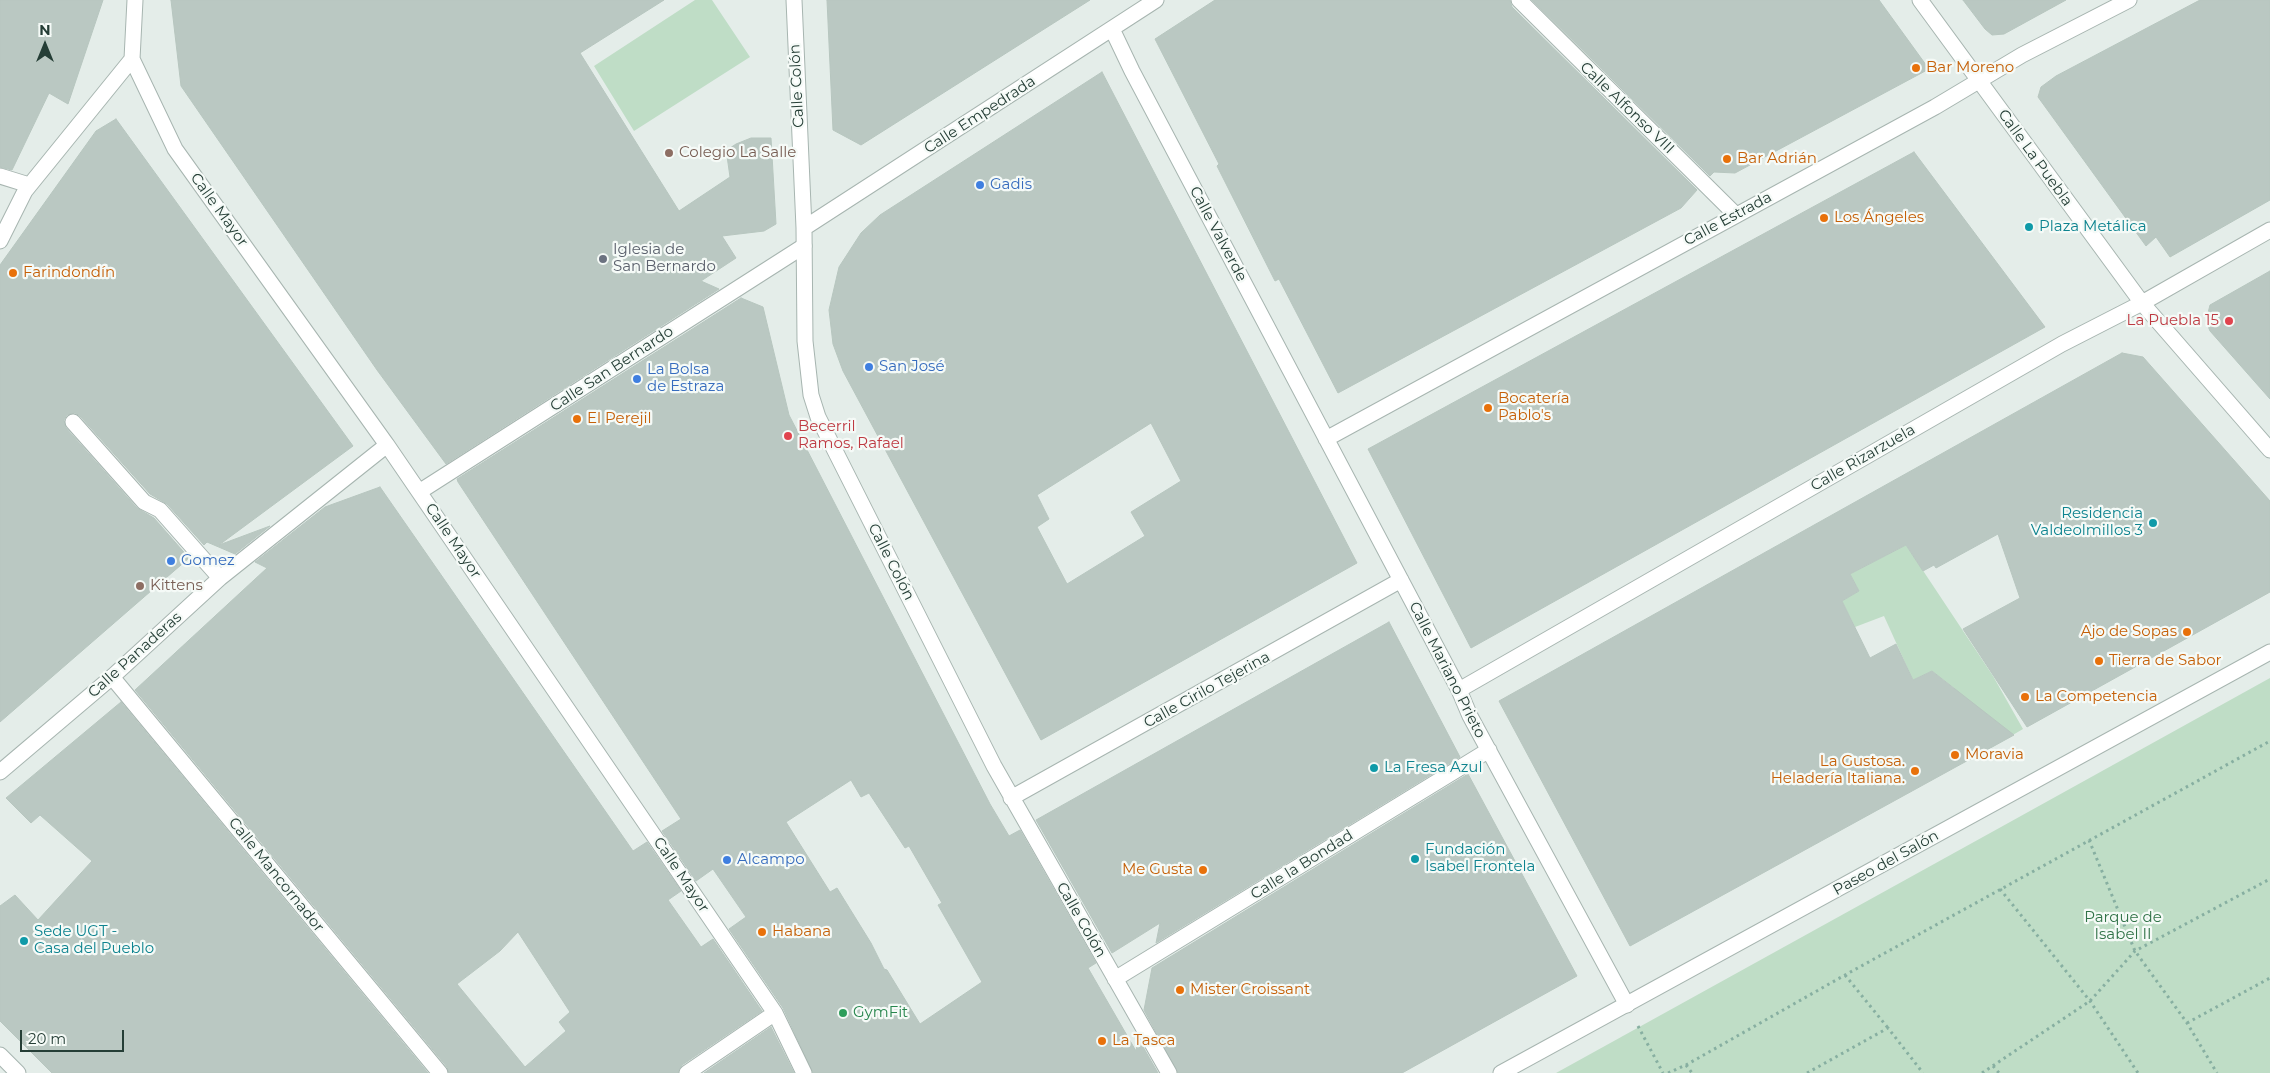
<!DOCTYPE html>
<meta charset="utf-8">
<style>
body{margin:0}
#map{position:relative;width:2270px;height:1073px;overflow:hidden;background:#e4ede9;font-family:Montserrat,sans-serif}
canvas{display:block}
.north{position:absolute;left:20px;top:20px;width:50px;height:50px;-webkit-text-stroke:4px #f5faf7;paint-order:stroke;rotate:0deg;font-size:14px;font-weight:700;line-height:20px;text-align:center;color:#253e36}
.north::after{content:'';display:block;margin:auto;width:18px;height:22px;background:#253e36;clip-path:polygon(50% 0,100% 100%,50% 72%,0 100%)}
.scale{position:absolute;left:20px;top:1030px;width:104px;height:22px;box-sizing:border-box;border:2px solid #253e36;border-top:0;padding-left:6px;font-size:15px;line-height:18px;white-space:nowrap;color:#253e36;-webkit-text-stroke:4px #f5faf7;paint-order:stroke}
</style>
<div id="map">
<canvas width="2270" height="1073"></canvas>
<div class="north">N</div>
<div class="scale">20 m</div>
</div>
<script>
const ctx = document.querySelector('canvas').getContext('2d');
ctx.lineJoin = 'round';
function fill(path, color) {
  ctx.fillStyle = color;
  ctx.fill(path, 'evenodd');
}
function poly(rows) {
  const path = new Path2D();
  for (const r of rows) {
    path.moveTo(r[0], r[1]);
    for (let i = 2; i < r.length; i += 2) path.lineTo(r[i], r[i + 1]);
  }
  return path;
}
function strokePath(path, color, width, dash) {
  ctx.strokeStyle = color;
  ctx.lineWidth = width;
  ctx.lineCap = dash ? 'butt' : 'round';
  ctx.setLineDash(dash || []);
  ctx.stroke(path);
}
function write(font, color, halo, rows, align = 'center') {
  ctx.font = font + ' Montserrat,sans-serif';
  ctx.lineWidth = 4.5;
  ctx.setLineDash([]);
  ctx.textBaseline = 'middle';
  ctx.strokeStyle = halo;
  ctx.fillStyle = color;
  for (const [text, x, y, turn = 0] of rows) {
    ctx.save();
    ctx.translate(x, y);
    ctx.rotate((+turn || 0) * Math.PI / 180);
    ctx.textAlign = isNaN(turn) ? turn : align;
    if (halo) ctx.strokeText(text, 0, 0);
    ctx.fillText(text, 0, 0);
    ctx.restore();
  }
}
const green = poly([
 [695,0,712,0,750,57,634,131,594,66],
 [1906,545,1993,676,2023,729,1982,753,1954,688,1932,671,1913,680,1884,616,1855,627,1842,601,1859,591,1850,574],
 [2270,678,2270,1073,1556,1073,2001,827]
]);
const building = poly([
 [0,0,103,0,68,104,49,93,12,170,0,167,0,0],
 [171,0,664,0,580,53,679,211,730,177,727,156,730,148,736,144,751,138,771,138,776,224,764,231,722,236,736,258,701,281,719,289,446,464,377,370,181,86,171,0],
 [827,0,1090,0,861,145,833,130,827,0],
 [1215,0,1510,0,1512,7,1697,190,1681,208,1338,393,1279,279,1275,281,1217,166,1219,164,1155,39,1215,0],
 [1532,0,1879,0,1929,69,1735,173,1714,172,1710,176,1532,0],
 [1963,0,2066,0,2004,34,1992,35,1985,29,1963,0],
 [2200,0,2270,0,2270,200,2170,257,2156,237,2146,246,2038,97,2041,87,2056,76,2200,0],
 [1102,72,1357,563,1041,740,843,371,833,344,829,310,839,267,861,233,880,215,1102,72],
 [1151,423,1181,481,1131,512,1145,536,1067,584,1037,527,1049,519,1037,495,1151,423],
 [116,119,353,446,219,545,270,526,235,554,207,542,204,545,167,504,150,494,80,416,75,413,67,415,64,420,66,428,137,508,154,518,189,558,0,722,0,265,96,131,116,119],
 [1914,152,2045,327,1471,648,1368,449,1914,152],
 [2270,271,2270,399,2210,331,2206,321,2210,305,2270,271],
 [741,298,763,307,789,415,990,804,1009,836,1020,830,1096,963,1088,968,1136,1051,1138,1038,1158,1073,813,1073,783,1008,729,929,746,917,713,869,696,881,662,831,681,819,458,482,457,479,741,298],
 [851,780,861,797,869,793,905,848,909,846,942,903,938,905,982,982,920,1024,887,970,884,969,871,943,837,888,830,892,786,822,851,780],
 [2122,353,2143,357,2270,501,2270,592,2027,727,1963,629,2020,598,1998,534,1936,568,1934,565,1923,571,1906,545,1850,574,1859,591,1842,601,1870,658,1896,644,1913,680,1932,671,2014,735,1630,946,1499,701,2122,353],
 [380,487,633,851,647,842,681,891,668,900,701,947,713,939,762,1011,682,1065,678,1073,449,1073,447,1067,135,690,267,568,255,562,325,507,380,487],
 [518,932,570,1012,559,1022,566,1031,525,1067,457,984,500,951,518,932],
 [1389,622,1460,757,1156,943,1160,923,1112,953,1036,820,1389,622],
 [121,702,428,1073,52,1073,0,1021,0,906,15,895,38,920,92,861,40,815,31,823,6,798,121,702],
 [1468,774,1577,976,1402,1073,1178,1073,1144,1010,1152,968,1468,774],
 [771,1027,794,1073,704,1073,771,1027]
]);
const path = poly([
 [2089,840,2135,951,2187,1023,2217,1073],
 [2000,889,2090,1001,2138,1073],
 [1845,975,1888,1028],
 [2187,1023,2270,978],
 [1638,1026,1663,1073],
 [1686,1065,1692,1073],
 [1993,1066,1999,1073],
 [1668,1073,1686,1065,1845,975,2270,741],
 [1807,1073,1888,1028,1923,1073],
 [1982,1073,2090,1001,2135,951,2270,879]
]);
const pedestrian = poly([
 [135,0,132,59,175,149,387,445,775,1013,804,1073],
 [1519,0,1736,215],
 [0,176,29,185],
 [0,241,25,191,132,59],
 [73,422,144,502,160,510,220,578],
 [419,492,804,246],
 [112,677,220,578,387,445],
 [687,1073,775,1013],
 [1501,1073,2270,652]
]);
const minor = poly([
 [794,0,804,228,805,341,811,395,818,417,994,766,1169,1073],
 [1920,0,2142,303,2270,450],
 [1112,29,1132,71,1459,690,1470,716,1627,1005],
 [804,228,1156,0],
 [1326,439,1935,107,2022,55,2129,0],
 [1459,690,2062,344,2142,303,2270,230],
 [0,772,112,677,440,1073],
 [1011,798,1401,580],
 [1115,979,1489,750],
 [0,1055,18,1073]
]);
const markers = [
 [1916,68,5,"#e8710a"],
 [669,153,5,"#8d6e63"],
 [1727,159,5,"#e8710a"],
 [980,185,5,"#3f7fe0"],
 [1824,218,5,"#e8710a"],
 [2029,227,5,"#0f9aa8"],
 [603,259,5,"#6b7280"],
 [13,273,5,"#e8710a"],
 [2229,321,5,"#e0444e"],
 [869,367,5,"#3f7fe0"],
 [637,379,5,"#3f7fe0"],
 [1488,408,5,"#e8710a"],
 [577,419,5,"#e8710a"],
 [788,436,5,"#e0444e"],
 [2153,523,5,"#0f9aa8"],
 [171,561,5,"#3f7fe0"],
 [140,586,5,"#8d6e63"],
 [2187,632,5,"#e8710a"],
 [2099,661,5,"#e8710a"],
 [2025,697,5,"#e8710a"],
 [1955,755,5,"#e8710a"],
 [1374,768,5,"#0f9aa8"],
 [1915,771,5,"#e8710a"],
 [1415,859,5,"#0f9aa8"],
 [727,860,5,"#3f7fe0"],
 [1203,870,5,"#e8710a"],
 [762,932,5,"#e8710a"],
 [24,941,5,"#0f9aa8"],
 [1180,990,5,"#e8710a"],
 [843,1013,5,"#2e9e5b"],
 [1102,1041,5,"#e8710a"]
];
const foodNames = [
 ["Bar Moreno",1926,68],
 ["Bar Adrián",1737,159],
 ["Los Ángeles",1834,218],
 ["Farindondín",23,273],
 ["Bocatería",1498,399],
 ["Pablo's",1498,416],
 ["El Perejil",587,419],
 ["Ajo de Sopas",2177,632,"right"],
 ["Tierra de Sabor",2109,661],
 ["La Competencia",2035,697],
 ["Moravia",1965,755],
 ["La Gustosa.",1905,762,"right"],
 ["Heladería Italiana.",1905,779,"right"],
 ["Me Gusta",1193,870,"right"],
 ["Habana",772,932],
 ["Mister Croissant",1190,990],
 ["La Tasca",1112,1041]
];
const streetNames = [
 ["Calle Colón",797,86,-93],
 ["Calle Alfonso VIII",1627,108,44],
 ["Calle Empedrada",980,115,-33],
 ["Calle La Puebla",2035,158,54],
 ["Calle Mayor",219,210,54],
 ["Calle Estrada",1728,219,-28],
 ["Calle Valverde",1218,234,62],
 ["Calle San Bernardo",612,369,-33],
 ["Calle Rizarzuela",1863,458,-30],
 ["Calle Mayor",453,541,56],
 ["Calle Colón",891,562,63],
 ["Calle Panaderas",135,655,-42],
 ["Calle Mariano Prieto",1447,670,63],
 ["Calle Cirilo Tejerina",1207,690,-29],
 ["Paseo del Salón",1886,863,-29],
 ["Calle la Bondad",1302,865,-32],
 ["Calle Mancornador",276,875,51],
 ["Calle Mayor",681,875,56],
 ["Calle Colón",1081,920,60]
];
const educationNames = [
 ["Colegio La Salle",679,153],
 ["Kittens",150,586]
];
const shopNames = [
 ["Gadis",990,185],
 ["San José",879,367],
 ["La Bolsa",647,370],
 ["de Estraza",647,387],
 ["Gomez",181,561],
 ["Alcampo",737,860]
];
const cultureNames = [
 ["Plaza Metálica",2039,227],
 ["Residencia",2143,514,"right"],
 ["Valdeolmillos 3",2143,531,"right"],
 ["La Fresa Azul",1384,768],
 ["Fundación",1425,850],
 ["Isabel Frontela",1425,867],
 ["Sede UGT -",34,932],
 ["Casa del Pueblo",34,949]
];
const worshipNames = [
 ["Iglesia de",613,250],
 ["San Bernardo",613,267]
];
const healthNames = [
 ["La Puebla 15",2219,321],
 ["Becerril",798,427,"left"],
 ["Ramos, Rafael",798,444,"left"]
];
const parkNames = [
 ["Parque de",2123,918],
 ["Isabel II",2123,935]
];
const leisureNames = [
 ["GymFit",853,1013]
];
fill(green, '#bfddc6');
fill(building, '#bac8c2');
strokePath(building, '#b7c6bf', 1);
strokePath(pedestrian, '#a7b5b0', 17);
strokePath(minor, '#a7b5b0', 17);
strokePath(path, '#87afa1', 3, [2.5, 4]);
strokePath(pedestrian, '#fff', 15);
strokePath(minor, '#fff', 15);
for (const [x, y, r, color] of markers) {
  const dot = new Path2D();
  dot.arc(x, y, r, 0, 2 * Math.PI);
  ctx.fillStyle = color;
  ctx.fill(dot);
  strokePath(dot, '#f5faf7', 2);
}
write('15px', '#c56008', '#f5faf7', foodNames, 'left');
write('15px', '#253e36', '#f5faf7', streetNames);
write('15px', '#785e54', '#f5faf7', educationNames, 'left');
write('15px', '#366cbe', '#f5faf7', shopNames, 'left');
write('15px', '#0d838f', '#f5faf7', cultureNames, 'left');
write('15px', '#5b616d', '#f5faf7', worshipNames, 'left');
write('15px', '#be3a42', '#f5faf7', healthNames, 'right');
write('15px', '#317348', '#f5faf7', parkNames);
write('15px', '#27864d', '#f5faf7', leisureNames, 'left');
</script>
